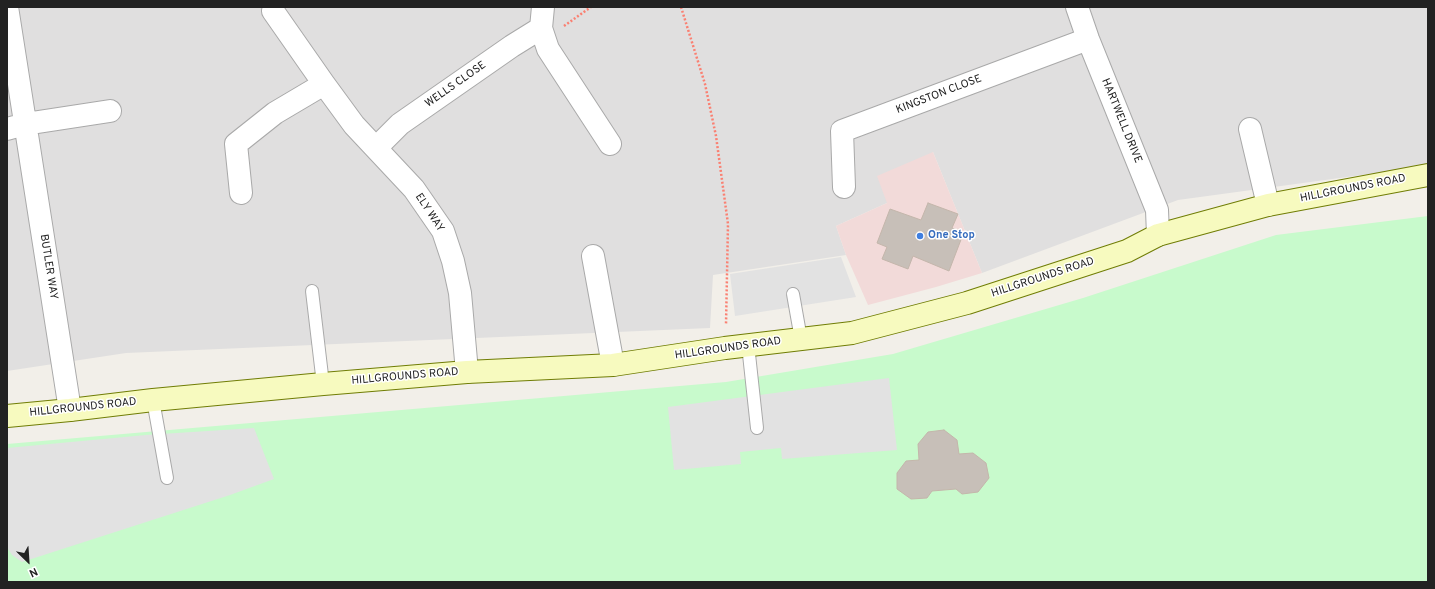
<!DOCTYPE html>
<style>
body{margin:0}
#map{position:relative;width:1435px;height:589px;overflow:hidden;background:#f2efe9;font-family:Overpass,sans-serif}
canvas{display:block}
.frame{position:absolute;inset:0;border:8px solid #222;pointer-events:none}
.north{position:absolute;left:8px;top:541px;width:40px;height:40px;-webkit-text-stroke:3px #fff;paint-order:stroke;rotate:155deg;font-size:11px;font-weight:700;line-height:16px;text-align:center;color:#222}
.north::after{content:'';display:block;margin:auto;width:14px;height:18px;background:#222;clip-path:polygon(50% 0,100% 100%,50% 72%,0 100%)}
</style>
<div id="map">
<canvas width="1435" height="589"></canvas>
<div class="frame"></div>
<div class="north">N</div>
</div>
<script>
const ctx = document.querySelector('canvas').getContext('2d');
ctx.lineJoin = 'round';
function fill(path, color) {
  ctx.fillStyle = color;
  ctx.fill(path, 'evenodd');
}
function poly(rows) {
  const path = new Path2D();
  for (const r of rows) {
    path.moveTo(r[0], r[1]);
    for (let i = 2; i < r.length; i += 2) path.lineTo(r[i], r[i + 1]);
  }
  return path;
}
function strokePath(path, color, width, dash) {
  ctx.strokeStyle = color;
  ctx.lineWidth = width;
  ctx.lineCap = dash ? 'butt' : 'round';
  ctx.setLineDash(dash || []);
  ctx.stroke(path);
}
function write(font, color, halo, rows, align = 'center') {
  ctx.font = font + ' Overpass,sans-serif';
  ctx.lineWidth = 3;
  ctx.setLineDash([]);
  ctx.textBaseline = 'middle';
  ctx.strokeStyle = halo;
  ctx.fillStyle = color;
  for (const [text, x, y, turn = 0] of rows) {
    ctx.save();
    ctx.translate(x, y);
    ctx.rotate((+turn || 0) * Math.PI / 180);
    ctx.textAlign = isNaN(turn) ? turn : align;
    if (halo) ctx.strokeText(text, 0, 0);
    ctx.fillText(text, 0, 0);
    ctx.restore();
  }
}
const residential = poly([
 [7,7,1428,7,1428,166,1178,200,982,273,933,152,887,203,836,226,846,255,713,275,710,328,126,353,7,371]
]);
const commercial = poly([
 [933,152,982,273,936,287,868,305,846,255,836,226,887,203,877,176]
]);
const park = poly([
 [1428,216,1428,582,7,582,7,444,726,382,893,354,1083,298,1276,235]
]);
const parking = poly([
 [841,257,856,297,735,316,730,274],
 [889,378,897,450,782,459,781,448,740,452,741,464,674,470,668,407],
 [254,428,274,479,230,495,22,562,12,555,7,547,7,448,146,435]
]);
const building = poly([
 [928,203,958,214,952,228,960,231,958,236,962,237,949,271,913,256,908,269,882,259,887,247,877,243,890,209,921,220,928,203],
 [944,430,957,440,959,454,973,453,986,463,989,478,978,492,962,494,956,489,932,491,927,498,911,499,897,489,897,473,906,461,919,460,918,444,928,432,944,430]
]);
const path = poly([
 [681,7,705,84,716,136,728,224,726,325],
 [564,26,591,7]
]);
const lane = poly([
 [312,291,323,384],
 [793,294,801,339],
 [748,345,757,428],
 [153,400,167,478]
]);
const street = poly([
 [7,7,70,410],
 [543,7,541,28,548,49,610,144],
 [1077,7,1088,39,1157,210,1158,235],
 [273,11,324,84],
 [7,129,25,124,110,111],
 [1250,129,1268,205],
 [376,148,400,124,512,46,541,28],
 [844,187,842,131,1088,39],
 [241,193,236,144,275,113,324,84,354,125,414,189,443,231,453,261,460,293,467,372],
 [593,256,613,365]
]);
const secondary = poly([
 [7,416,70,410,153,400,323,384,467,372,613,365,725,348,852,333,967,303,1127,251,1158,235,1268,205,1428,175]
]);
const markers = [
 [920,236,4,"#3f7fe0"]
];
const streetNames = [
 ["WELLS CLOSE",456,85,-35],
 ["KINGSTON CLOSE",939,95,-21],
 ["HARTWELL DRIVE",1121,121,68],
 ["HILLGROUNDS ROAD",1353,189,-11],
 ["ELY WAY",429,213,57],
 ["BUTLER WAY",48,267,81],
 ["HILLGROUNDS ROAD",1043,278,-18],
 ["HILLGROUNDS ROAD",728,349,-8],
 ["HILLGROUNDS ROAD",405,377,-5],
 ["HILLGROUNDS ROAD",83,408,-6]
];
const shopNames = [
 ["One Stop",928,236]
];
fill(residential, '#e0dfdf');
fill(commercial, '#f2dad9');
fill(park, '#c8facc');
fill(parking, '#e2e2e2');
fill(building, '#c7bfb8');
strokePath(building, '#c4b6ab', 1);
strokePath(lane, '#a9a9a9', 14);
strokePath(street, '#a9a9a9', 24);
strokePath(secondary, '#707d05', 24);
strokePath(path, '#fa8072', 2.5, [2, 2]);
strokePath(lane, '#fff', 12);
strokePath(street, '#fff', 22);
strokePath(secondary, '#f7fabf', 22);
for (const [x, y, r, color] of markers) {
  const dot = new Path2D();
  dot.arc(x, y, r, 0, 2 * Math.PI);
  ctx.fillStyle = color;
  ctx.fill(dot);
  strokePath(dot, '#fff', 1.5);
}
write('11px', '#222', '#fff', streetNames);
write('bold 11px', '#366cbe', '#fff', shopNames, 'left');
</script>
